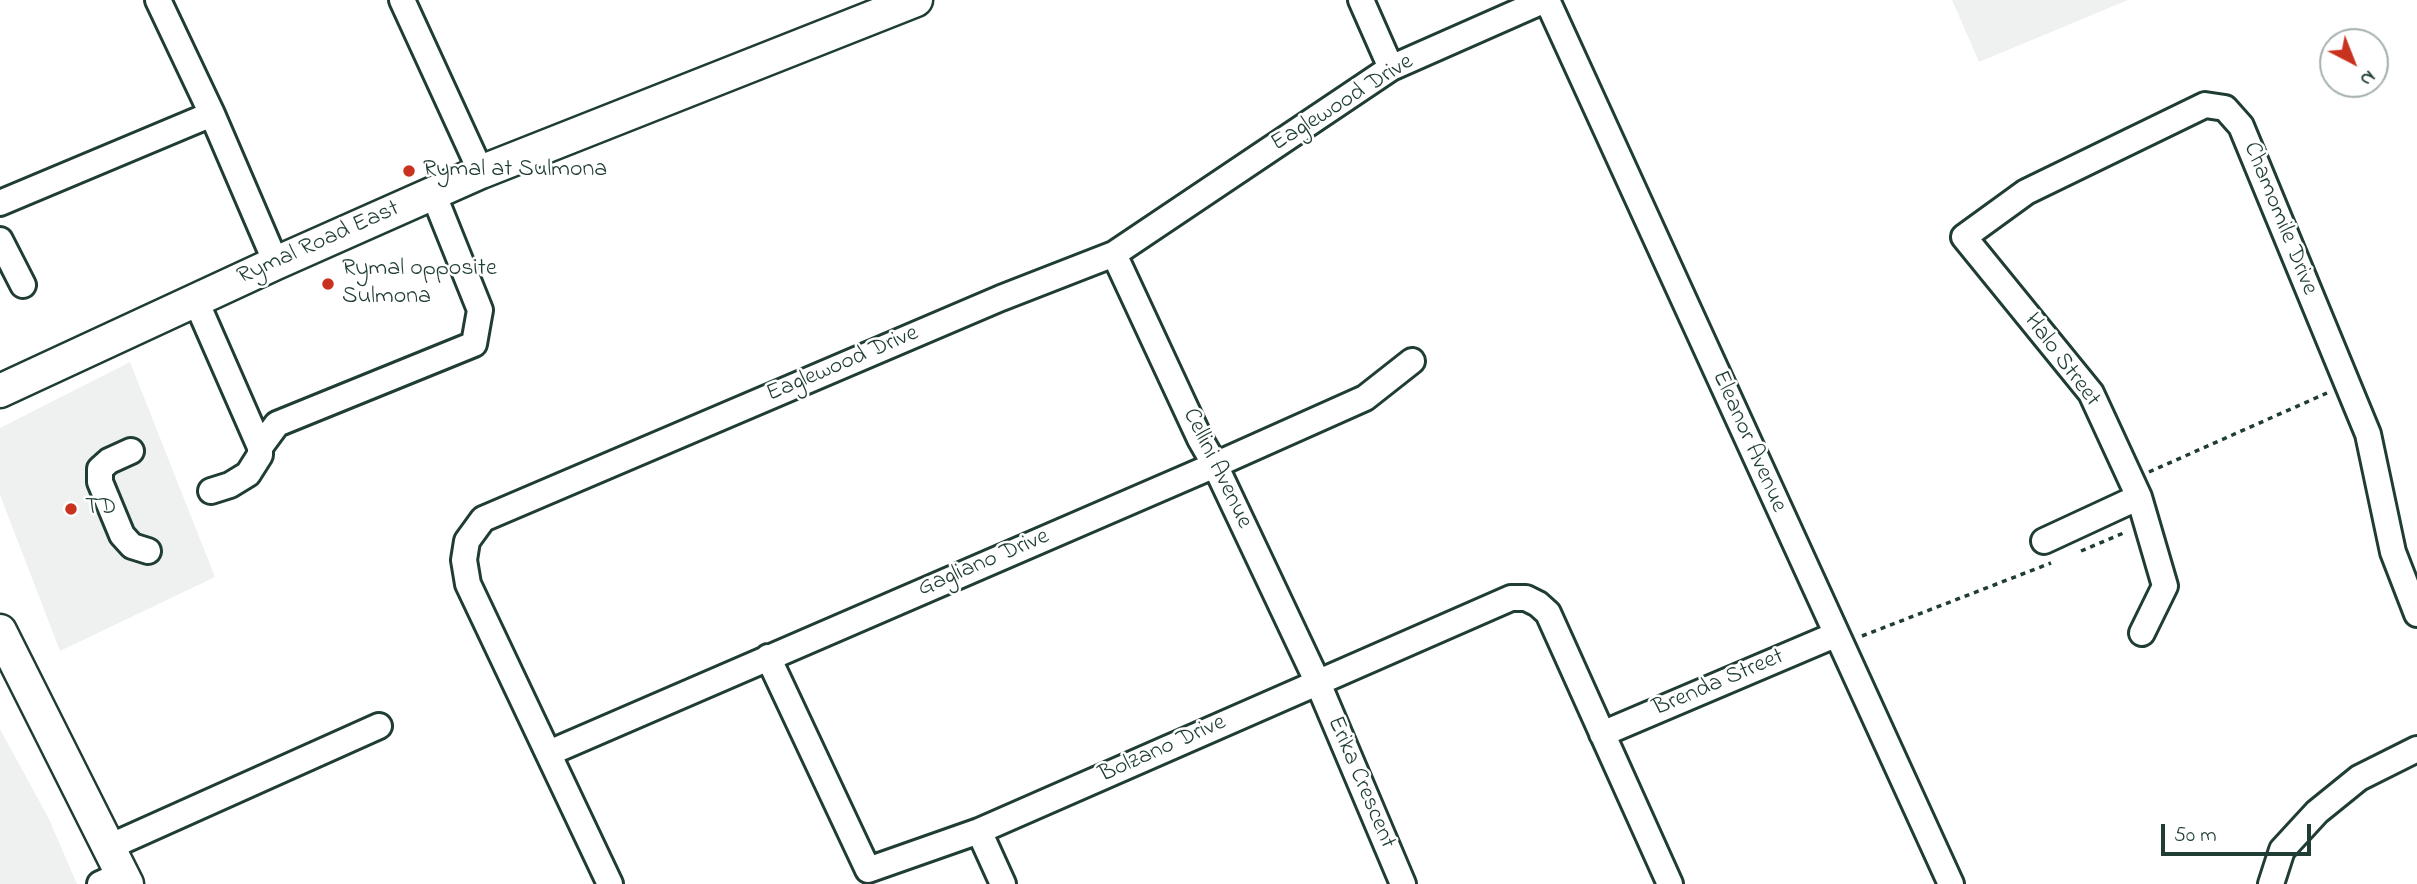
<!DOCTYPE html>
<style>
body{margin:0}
#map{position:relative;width:2417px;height:884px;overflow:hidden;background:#fff;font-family:"Indie Flower",sans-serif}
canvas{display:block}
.north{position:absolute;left:2319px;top:28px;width:70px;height:70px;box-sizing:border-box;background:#fff;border:2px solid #a5b1ae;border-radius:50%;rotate:138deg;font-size:19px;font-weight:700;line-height:28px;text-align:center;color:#1f3d34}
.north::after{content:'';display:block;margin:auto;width:24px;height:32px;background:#c8321e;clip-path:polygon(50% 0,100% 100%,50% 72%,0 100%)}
.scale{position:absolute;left:2161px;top:824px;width:150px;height:32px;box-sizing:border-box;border:4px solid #1f3d34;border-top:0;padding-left:9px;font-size:21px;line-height:24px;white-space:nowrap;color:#1f3d34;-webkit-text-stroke:5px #fff;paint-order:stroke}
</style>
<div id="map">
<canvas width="2417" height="884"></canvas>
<div class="north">N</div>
<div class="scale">50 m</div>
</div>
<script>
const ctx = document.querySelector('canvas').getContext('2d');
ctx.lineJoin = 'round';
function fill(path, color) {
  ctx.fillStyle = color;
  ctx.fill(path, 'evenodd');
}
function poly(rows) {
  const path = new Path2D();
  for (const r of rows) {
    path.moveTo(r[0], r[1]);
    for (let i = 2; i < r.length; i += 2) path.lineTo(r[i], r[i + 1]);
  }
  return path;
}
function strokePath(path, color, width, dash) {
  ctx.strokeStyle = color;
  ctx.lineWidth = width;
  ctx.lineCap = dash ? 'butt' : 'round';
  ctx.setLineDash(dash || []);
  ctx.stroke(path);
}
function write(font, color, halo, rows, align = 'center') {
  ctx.font = font + ' "Indie Flower",sans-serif';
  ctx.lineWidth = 5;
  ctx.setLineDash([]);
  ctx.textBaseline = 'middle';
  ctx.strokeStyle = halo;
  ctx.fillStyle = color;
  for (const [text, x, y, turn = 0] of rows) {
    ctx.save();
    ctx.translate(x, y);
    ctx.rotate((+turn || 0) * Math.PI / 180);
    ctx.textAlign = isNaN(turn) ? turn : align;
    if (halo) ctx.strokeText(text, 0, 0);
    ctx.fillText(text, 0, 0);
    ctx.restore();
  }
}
const built = poly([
 [1952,0,2128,0,1979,62],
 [130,362,215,577,60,651,0,495,0,428],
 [0,729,49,819,77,884,0,884]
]);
const path = poly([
 [2149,472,2327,393],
 [2081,551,2126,532],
 [1862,636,2051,563]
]);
const minor = poly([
 [158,0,212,114,276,263],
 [402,0,481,172],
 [1361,0,1391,68],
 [1547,0,1951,884],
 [0,203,212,114],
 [0,240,23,285],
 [1114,254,1200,439,1215,465,1318,683,1403,884],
 [196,301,260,447],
 [131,451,109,461,100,469,100,482,122,535,132,546,148,551],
 [211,491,230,485,248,474,260,455,260,447,277,424,474,344,480,310,433,193],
 [2044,541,2139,497],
 [2142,633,2165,586,2139,497,2091,393,1964,237,2026,192,2205,105,2225,108,2241,126,2368,434,2393,552,2417,614],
 [768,657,868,870,979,831,1511,598,1526,598,1538,604,1548,613,1670,884],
 [1602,734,1835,635],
 [549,753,1215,465,1365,398,1412,361],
 [979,831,1003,884],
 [109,847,379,726],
 [100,884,122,874],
 [610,884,468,584,464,560,467,541,483,519,1001,298,1114,254,1391,68,1545,0],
 [2271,884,2282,850,2317,812,2359,778,2417,749]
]);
const major = poly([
 [0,391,276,263,481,172,916,0],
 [0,631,127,884]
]);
const markers = [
 [409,171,7,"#c8321e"],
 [328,284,7,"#c8321e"],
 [71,509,7,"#c8321e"]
];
const streetNames = [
 ["Eaglewood Drive",1343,104,-32],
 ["Chamomile Drive",2279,219,68],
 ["Rymal Road East",319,244,-24],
 ["Halo Street",2061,361,53],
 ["Eaglewood Drive",843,365,-23],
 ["Eleanor Avenue",1748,442,66],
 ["Cellini Avenue",1216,469,64],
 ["Gagliano Drive",984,564,-23],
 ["Brenda Street",1719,684,-23],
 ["Bolzano Drive",1163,750,-24],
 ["Erika Crescent",1360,783,67]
];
const poiNames = [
 ["Rymal at Sulmona",423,171],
 ["Rymal opposite",342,270],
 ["Sulmona",342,298],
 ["TD",85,509]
];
fill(built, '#eef1f0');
strokePath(minor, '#1f3d34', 30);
strokePath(major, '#1f3d34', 37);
strokePath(path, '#1f3d34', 3.5, [5, 5]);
strokePath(minor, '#fff', 24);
strokePath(major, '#fff', 32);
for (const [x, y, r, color] of markers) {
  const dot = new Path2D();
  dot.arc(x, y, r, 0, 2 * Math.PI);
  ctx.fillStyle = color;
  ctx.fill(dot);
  strokePath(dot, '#fff', 2.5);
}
write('24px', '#1f3d34', '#fff', streetNames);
write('24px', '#1f3d34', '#fff', poiNames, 'left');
</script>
